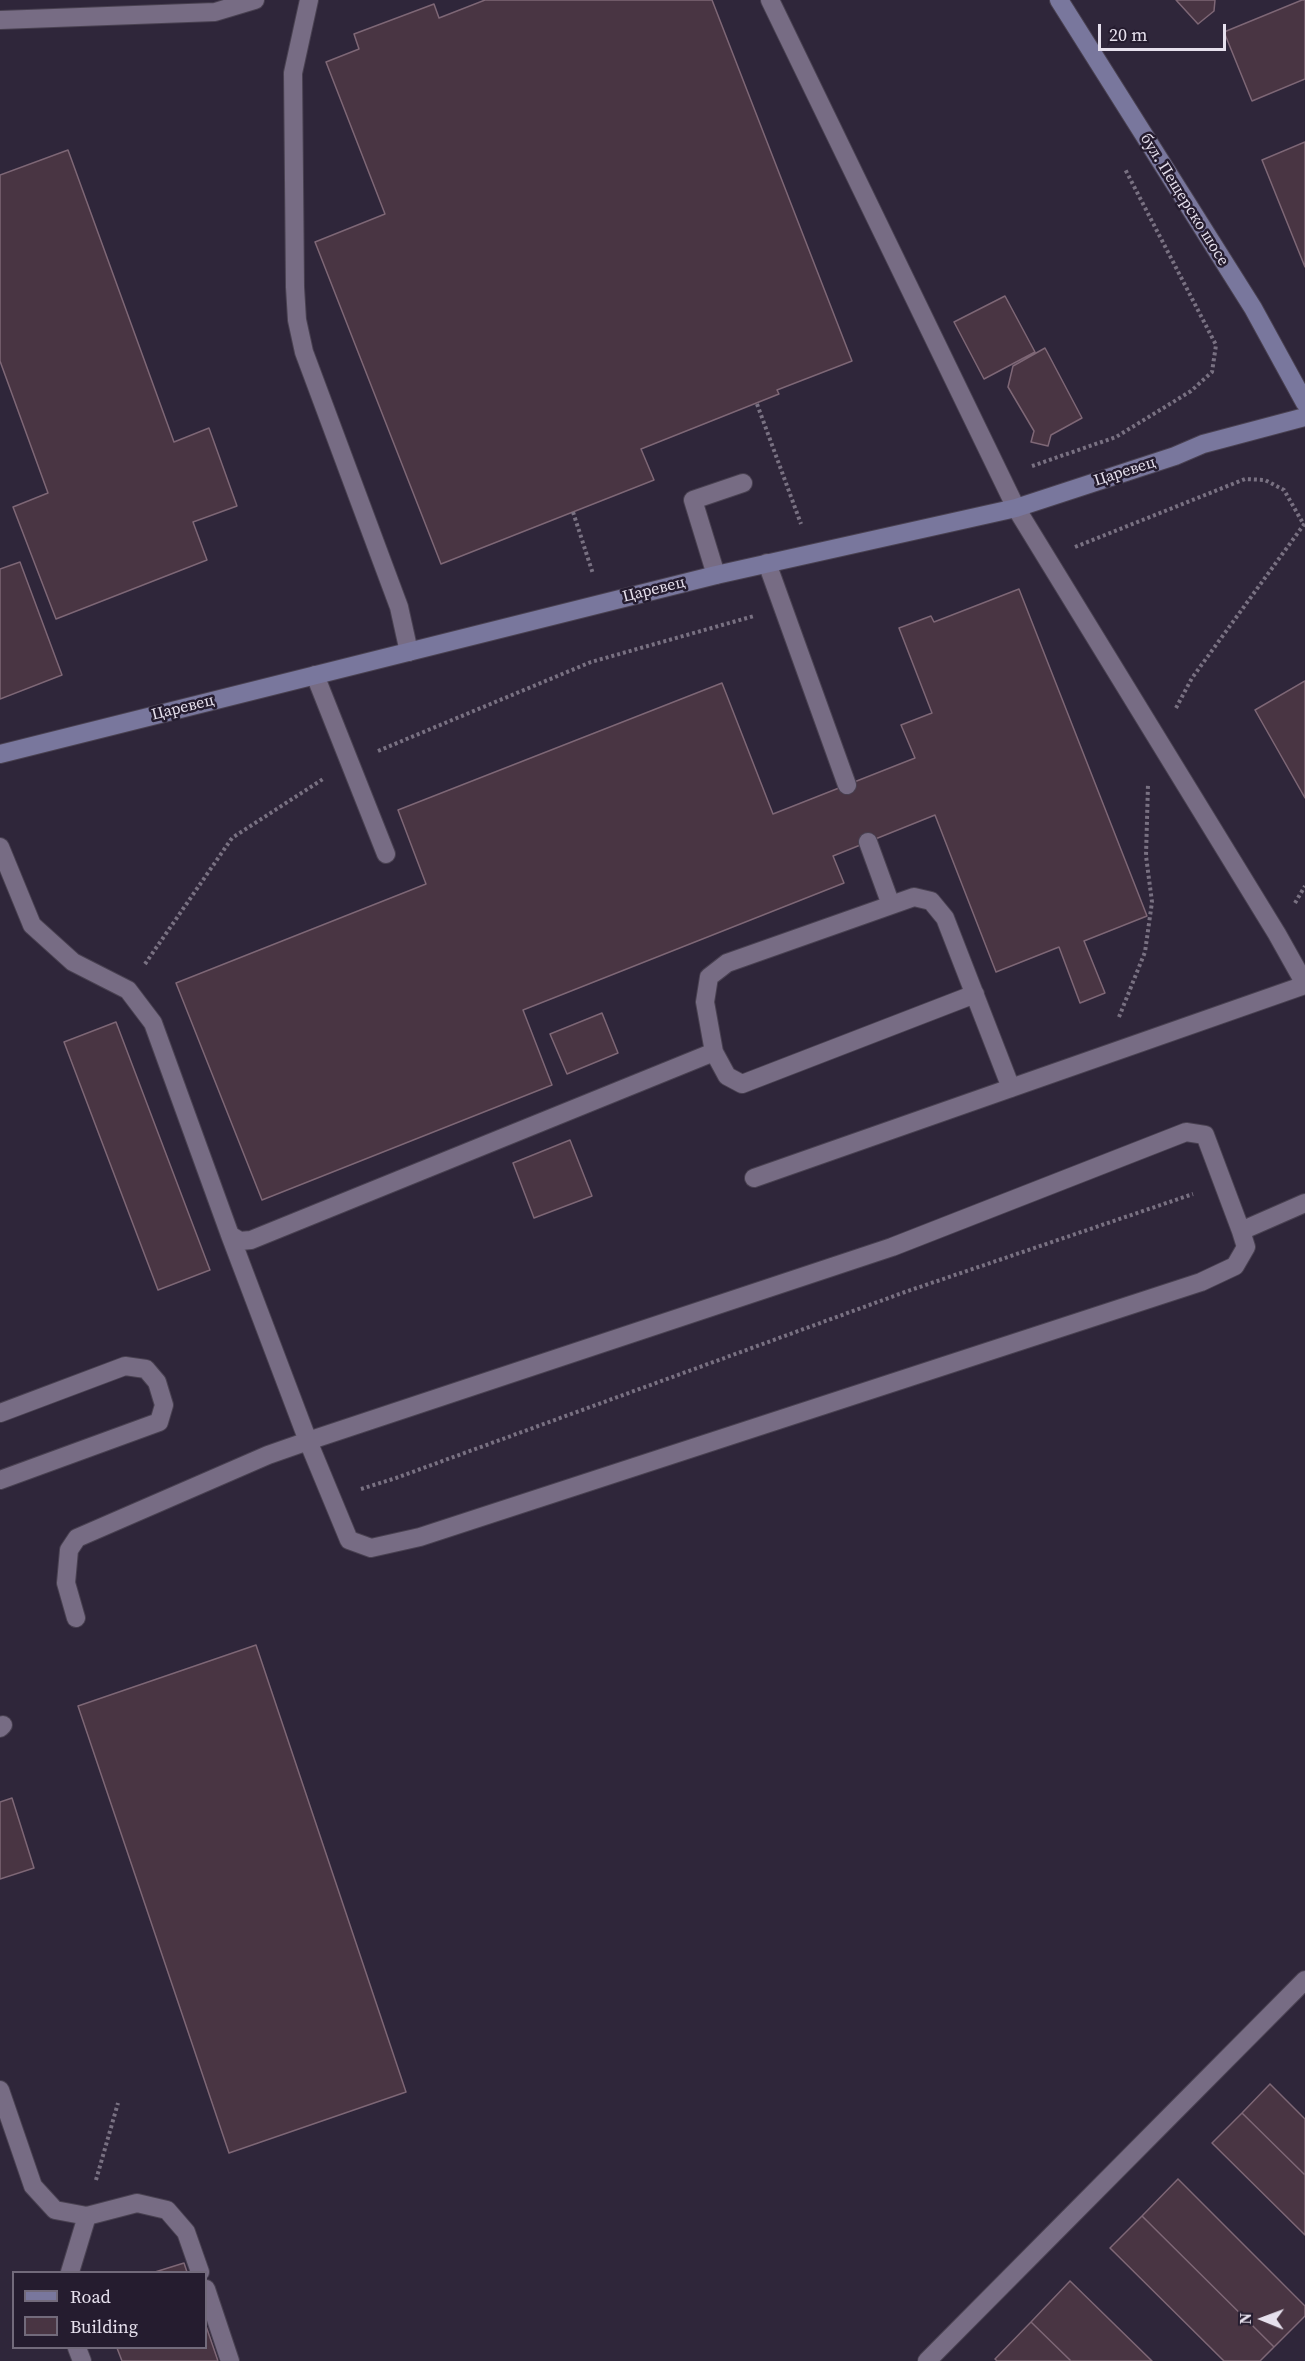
<!DOCTYPE html>
<meta charset="utf-8">
<style>
body{margin:0}
#map{position:relative;width:1305px;height:2361px;overflow:hidden;background:#2f263a;font-family:"Source Serif 4",serif}
canvas{display:block}
.legend{position:absolute;left:12px;top:2271px;width:195px;height:78px;box-sizing:border-box;background:#251c2f;border:2px solid #726a7b;margin:0;padding:8px 10px;list-style:none;font-size:18px;color:#e6e0ed}
.legend li{display:flex;align-items:center;gap:12px;height:30px}
.legend b{width:30px;border:2px solid #726a7b}
.north{position:absolute;left:1233px;top:2289px;width:60px;height:60px;-webkit-text-stroke:4px #251c2f;paint-order:stroke;rotate:271deg;font-size:16px;font-weight:700;line-height:24px;text-align:center;color:#e6e0ed}
.north::after{content:'';display:block;margin:auto;width:21px;height:27px;background:#e6e0ed;clip-path:polygon(50% 0,100% 100%,50% 72%,0 100%)}
.scale{position:absolute;left:1098px;top:24px;width:128px;height:27px;box-sizing:border-box;border:3px solid #e6e0ed;border-top:0;padding-left:8px;font-size:18px;line-height:21px;white-space:nowrap;color:#e6e0ed;-webkit-text-stroke:4px #251c2f;paint-order:stroke}
</style>
<div id="map">
<canvas width="1305" height="2361"></canvas>
<ul class="legend">
<li><b style="height:8px;background:#79779d"></b>Road</li>
<li><b style="height:16px;background:#493543"></b>Building</li>
</ul>
<div class="north">N</div>
<div class="scale">20 m</div>
</div>
<script>
const ctx = document.querySelector('canvas').getContext('2d');
ctx.lineJoin = 'round';
function fill(path, color) {
  ctx.fillStyle = color;
  ctx.fill(path, 'evenodd');
}
function poly(rows) {
  const path = new Path2D();
  for (const r of rows) {
    path.moveTo(r[0], r[1]);
    for (let i = 2; i < r.length; i += 2) path.lineTo(r[i], r[i + 1]);
  }
  return path;
}
function strokePath(path, color, width, dash) {
  ctx.strokeStyle = color;
  ctx.lineWidth = width;
  ctx.lineCap = dash ? 'butt' : 'round';
  ctx.setLineDash(dash || []);
  ctx.stroke(path);
}
function write(font, color, halo, rows, align = 'center') {
  ctx.font = font + ' "Source Serif 4",serif';
  ctx.lineWidth = 5;
  ctx.setLineDash([]);
  ctx.textBaseline = 'middle';
  ctx.strokeStyle = halo;
  ctx.fillStyle = color;
  for (const [text, x, y, turn = 0] of rows) {
    ctx.save();
    ctx.translate(x, y);
    ctx.rotate((+turn || 0) * Math.PI / 180);
    ctx.textAlign = isNaN(turn) ? turn : align;
    if (halo) ctx.strokeText(text, 0, 0);
    ctx.fillText(text, 0, 0);
    ctx.restore();
  }
}
const building = poly([
 [485,0,712,0,852,361,777,390,779,394,641,449,654,480,441,564,315,242,385,214,326,62,359,49,354,34,434,4,439,18,485,0],
 [1176,0,1215,0,1214,11,1198,24,1176,0],
 [1302,0,1305,0,1305,79,1252,101,1224,32,1302,0],
 [1305,142,1305,267,1262,160,1305,142],
 [68,150,174,442,209,428,237,506,193,522,207,560,56,619,13,507,48,493,0,361,0,175,68,150],
 [1005,296,1035,352,984,379,954,322,1005,296],
 [1045,348,1082,418,1051,435,1048,446,1031,442,1034,431,1008,387,1013,366,1045,348],
 [20,562,62,675,0,699,0,569,20,562],
 [1019,589,1147,916,1084,941,1105,993,1080,1003,1059,947,996,972,935,815,833,856,844,883,523,1010,552,1085,262,1200,176,983,426,884,398,810,722,683,773,814,915,758,901,725,932,713,899,628,931,616,934,622,1019,589],
 [1305,681,1305,798,1255,710,1305,681],
 [602,1013,618,1053,567,1074,550,1034,602,1013],
 [116,1022,210,1270,158,1290,64,1042,116,1022],
 [570,1140,592,1196,534,1218,513,1163,570,1140],
 [256,1645,406,2092,229,2153,78,1706,256,1645],
 [12,1798,34,1868,0,1879,0,1802,12,1798],
 [1270,2084,1305,2119,1305,2175,1242,2113,1270,2084],
 [1242,2113,1305,2175,1305,2235,1212,2143,1242,2113],
 [1178,2179,1305,2306,1305,2316,1274,2347,1142,2216,1178,2179],
 [1142,2216,1274,2347,1260,2361,1224,2361,1110,2248,1142,2216],
 [184,2263,187,2272,155,2272,184,2263],
 [1070,2281,1152,2361,1071,2361,1031,2322,1070,2281],
 [1031,2322,1071,2361,997,2361,995,2359,1031,2322],
 [206,2326,218,2361,122,2361,117,2348,206,2348,206,2326]
]);
const path = poly([
 [757,404,801,524],
 [1032,466,1116,437,1191,391,1212,372,1216,345,1125,169],
 [573,512,593,574],
 [1075,547,1245,479,1265,480,1284,490,1304,525],
 [1176,708,1192,678,1305,523],
 [378,751,591,662,754,616],
 [1295,903,1305,886],
 [145,964,232,838,323,779],
 [1119,1017,1145,952,1152,902,1146,856,1148,784],
 [361,1489,396,1478,905,1292,1193,1194],
 [96,2180,118,2103]
]);
const lane = poly([
 [309,0,293,73,295,287,297,320,304,352,399,607,409,652],
 [770,0,1016,508,1277,934,1305,984],
 [0,20,215,12,255,0],
 [767,563,847,785],
 [716,575,693,500,743,483],
 [315,675,386,854],
 [868,842,891,905],
 [0,847,32,925,73,962,128,990,153,1023,230,1235,240,1241,251,1240,714,1052,705,1002,709,977,727,963,914,897,931,901,945,918,1011,1088],
 [714,1052,727,1076,742,1084,975,994],
 [1186,1132,1205,1135,1241,1231,1246,1247,1235,1266,1201,1282,420,1537,371,1548,349,1540,308,1441,892,1247,1186,1132],
 [754,1178,1305,985],
 [1241,1231,1305,1203],
 [0,1413,125,1366,146,1369,157,1382,164,1405,159,1422,0,1480],
 [76,1618,66,1583,69,1550,77,1538,268,1455,308,1441,230,1235],
 [0,1728,3,1725],
 [0,2090,33,2186,55,2210,87,2216,137,2203,167,2210,186,2232,200,2272],
 [70,2272,87,2216],
 [206,2289,230,2361],
 [77,2348,82,2361],
 [927,2361,1305,1980]
]);
const secondary = poly([
 [1059,0,1253,308,1305,403],
 [0,754,716,575,1016,508,1175,456,1203,444,1305,417]
]);
const streetNames = [
 ["бул. Пещерско шосе",1184,200,58],
 ["Царевец",1125,472,-18],
 ["Царевец",654,590,-14],
 ["Царевец",183,708,-14]
];
fill(building, '#493543');
strokePath(building, '#7e6776', 1.5);
strokePath(lane, '#494151', 20);
strokePath(secondary, '#494151', 20);
strokePath(path, '#797182', 4, [3, 3]);
strokePath(lane, '#776c84', 18);
strokePath(secondary, '#79779d', 18);
write('16px', '#e6e0ed', '#251c2f', streetNames);
</script>
